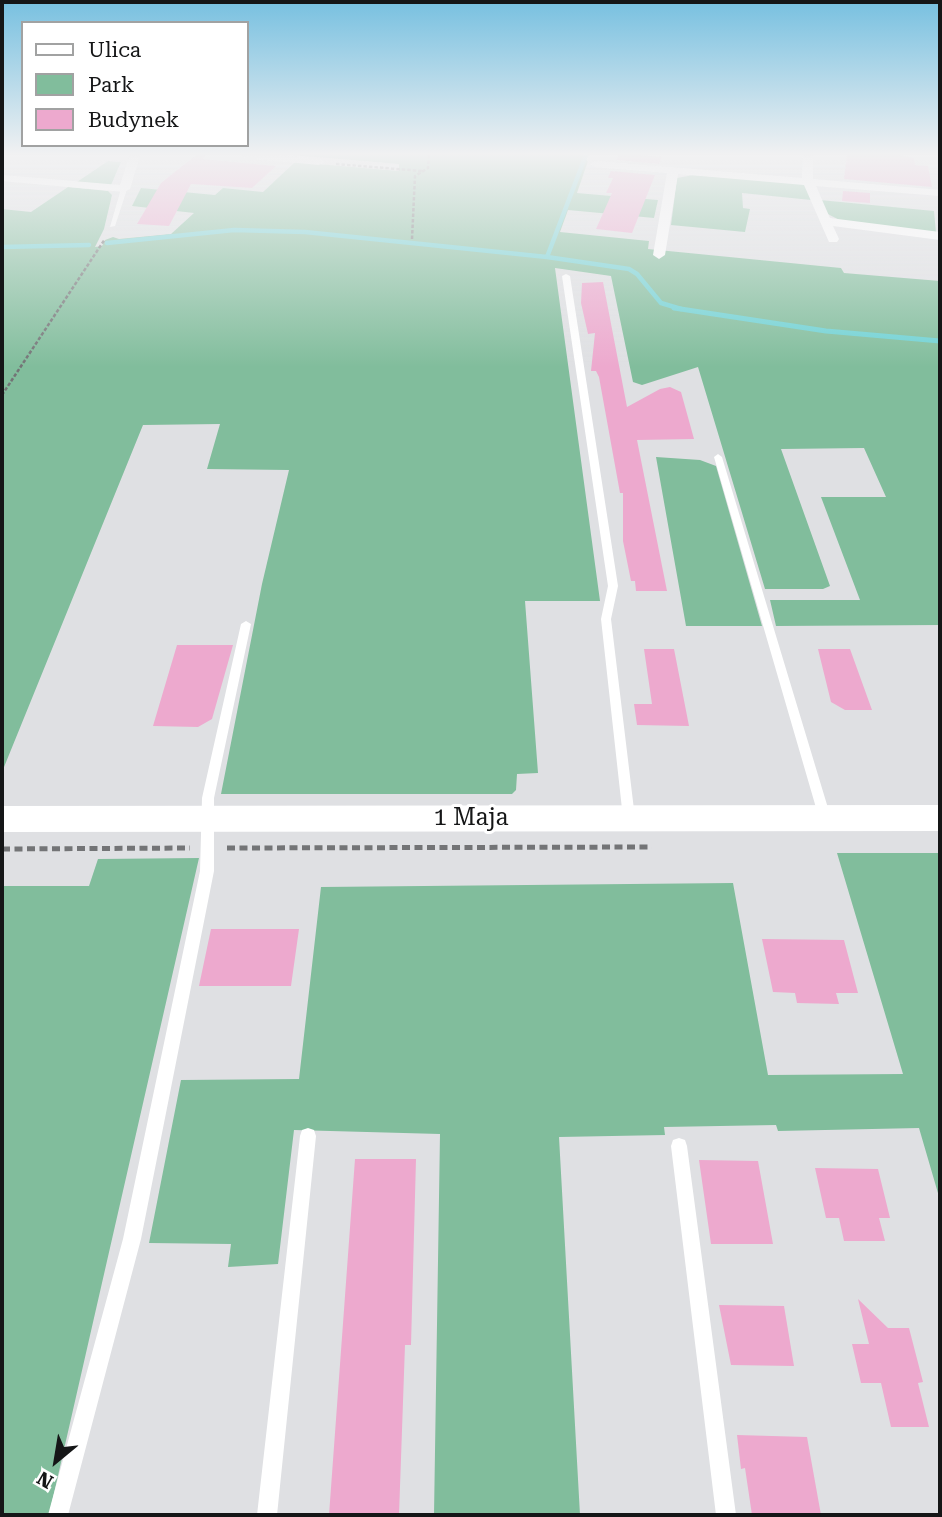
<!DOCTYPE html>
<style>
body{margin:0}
#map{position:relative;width:942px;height:1517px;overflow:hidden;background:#dfe0e3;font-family:"Roboto Serif",serif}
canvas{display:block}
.frame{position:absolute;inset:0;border:4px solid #151617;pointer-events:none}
.legend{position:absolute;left:21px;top:21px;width:228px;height:126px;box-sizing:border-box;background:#fff;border:2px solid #a1a2a2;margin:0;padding:9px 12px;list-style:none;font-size:21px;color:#151617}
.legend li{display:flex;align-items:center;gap:14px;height:35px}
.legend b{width:35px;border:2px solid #a1a2a2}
.north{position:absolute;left:21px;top:1426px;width:70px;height:70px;-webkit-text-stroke:5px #fff;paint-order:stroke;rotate:210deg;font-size:19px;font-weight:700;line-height:28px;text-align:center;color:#151617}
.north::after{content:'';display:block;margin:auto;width:24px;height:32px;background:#151617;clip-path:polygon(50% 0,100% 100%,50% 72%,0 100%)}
</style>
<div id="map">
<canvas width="942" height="1517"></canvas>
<div class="frame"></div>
<ul class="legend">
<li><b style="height:9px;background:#fff"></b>Ulica</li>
<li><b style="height:19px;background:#81bd9c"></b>Park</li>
<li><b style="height:19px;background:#eda9ce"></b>Budynek</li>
</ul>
<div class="north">N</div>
</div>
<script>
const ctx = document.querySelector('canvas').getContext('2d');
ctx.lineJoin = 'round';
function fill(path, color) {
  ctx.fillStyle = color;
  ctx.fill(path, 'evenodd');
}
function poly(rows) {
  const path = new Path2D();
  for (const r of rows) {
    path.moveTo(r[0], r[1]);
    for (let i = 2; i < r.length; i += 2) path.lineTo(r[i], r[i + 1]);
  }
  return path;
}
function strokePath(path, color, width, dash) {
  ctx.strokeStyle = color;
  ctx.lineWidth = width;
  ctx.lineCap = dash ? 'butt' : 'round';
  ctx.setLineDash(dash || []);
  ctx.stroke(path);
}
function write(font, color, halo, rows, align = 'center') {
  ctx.font = font + ' "Roboto Serif",serif';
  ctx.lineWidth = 6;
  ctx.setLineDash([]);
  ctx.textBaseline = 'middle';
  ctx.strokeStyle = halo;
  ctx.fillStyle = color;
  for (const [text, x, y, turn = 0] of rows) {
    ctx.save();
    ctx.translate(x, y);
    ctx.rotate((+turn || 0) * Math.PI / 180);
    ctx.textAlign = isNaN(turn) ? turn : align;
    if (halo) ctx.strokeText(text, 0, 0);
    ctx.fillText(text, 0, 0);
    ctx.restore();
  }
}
const green = poly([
 [292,155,588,155,586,160,588,161,577,193,658,200,654,218,568,210,560,232,649,241,648,249,841,268,844,273,940,281,940,625,776,626,770,600,860,600,821,497,886,497,864,448,781,449,830,586,823,589,765,589,698,367,642,385,633,382,611,276,555,268,600,601,525,601,538,773,517,774,516,790,512,794,221,794,262,584,289,470,207,469,220,424,143,425,2,772,2,209,31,212,68,187,108,191,112,195,104,229,95,247,102,246,105,240,113,237,119,239,171,234,194,213,132,206,141,188,215,195,223,188,263,192,295,162,399,171,399,164],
 [108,161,121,162,111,185,77,182],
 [693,175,798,183,806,185,811,200,742,193,743,208,750,209,745,232,671,225,677,178],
 [820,200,934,211,936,233,845,223,826,213],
 [656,457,700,460,716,466,762,626,686,626],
 [837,853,940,853,940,1200,919,1128,778,1131,776,1125,664,1127,665,1135,559,1137,580,1515,434,1515,440,1134,294,1130,278,1264,228,1267,231,1244,149,1243,181,1080,299,1079,321,887,733,883,768,1075,903,1074],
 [199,858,49,1515,2,1515,2,886,89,886,98,859]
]);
const streamFar1 = poly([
 [107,243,234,230,305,232,547,257,629,269,637,274,661,303,681,309],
 [2,247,89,245],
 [547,257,586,155]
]);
const stream = poly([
 [674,308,826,331,940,341]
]);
const building = poly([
 [196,155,205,155,203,159,276,166,252,188,191,184,169,226,137,224,161,183],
 [619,155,637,155,662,157,659,164,616,160],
 [847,155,898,155,914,158,915,165,928,166,932,187,844,179],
 [611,171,655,175,632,233,596,229,612,193,606,193,613,178,608,178],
 [843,191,870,193,870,203,842,201],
 [603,282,627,407,660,389,670,387,681,392,694,439,637,440,667,591,636,591,635,581,631,581,623,541,623,493,620,493,599,377,596,371,591,371,595,333,588,334,581,303,582,283],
 [177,645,233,645,212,719,198,727,153,726],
 [644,649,674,649,689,726,637,725,634,704,652,704],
 [818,649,850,649,872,710,845,710,831,702],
 [211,929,299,929,291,986,199,986],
 [762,939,844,940,858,993,836,993,839,1004,797,1003,795,993,773,992],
 [355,1159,416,1159,411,1345,405,1345,399,1515,329,1515],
 [699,1160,758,1161,773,1244,711,1244],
 [815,1168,878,1169,890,1218,879,1218,885,1241,844,1241,839,1218,826,1218],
 [858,1299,888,1328,909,1328,923,1382,918,1383,929,1427,891,1427,881,1383,861,1383,852,1344,869,1344],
 [719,1305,784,1306,794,1366,731,1365],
 [737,1435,807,1437,821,1515,752,1515,745,1468,741,1469]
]);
const pathFar1 = poly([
 [336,164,422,171],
 [412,239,415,176,428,168,429,155],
 [2,395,105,239]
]);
const path = poly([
 [227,848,652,847],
 [2,849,190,848]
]);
const lane = poly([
 [124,187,127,189,115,226,110,227,121,189,124,187],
 [566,274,570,276,618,586,611,619,635,818,634,822,629,823,624,822,623,818,601,619,608,586,562,276,566,274],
 [718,454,722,457,831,818,830,822,825,823,820,822,819,818,714,457,718,454],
 [246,621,251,624,214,798,214,871,141,1239,68,1515,48,1515,123,1239,200,871,202,798,241,624,246,621],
 [308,1128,314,1130,316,1136,277,1515,257,1515,300,1136,302,1130,308,1128],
 [679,1138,685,1140,687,1146,736,1515,716,1515,671,1146,673,1140,679,1138]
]);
const street = poly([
 [130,155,140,155,130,189,124,192,2,181,2,175,120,185,130,155],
 [241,155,277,155,319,159,324,162,319,165,246,158,241,155],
 [803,155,813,155,813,179,940,190,940,196,816,186,830,218,940,232,940,240,833,226,839,239,837,242,829,242,804,185,678,174,665,255,659,259,653,255,667,173,595,167,590,164,595,161,802,178,803,155]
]);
const secondary = poly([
 [940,805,940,831,2,832,2,806,940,805]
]);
const streetNames = [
 ["1 Maja",471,818]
];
fill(green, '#81bd9c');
strokePath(streamFar1, '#6fd2d4', 4.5);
strokePath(stream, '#6fd2d4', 5);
fill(building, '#eda9ce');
strokePath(pathFar1, '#737476', 2.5, [3.5, 2]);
strokePath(path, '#737476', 5, [8, 4.5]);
fill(lane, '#fff');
fill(street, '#fff');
fill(secondary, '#fff');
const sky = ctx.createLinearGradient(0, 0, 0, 367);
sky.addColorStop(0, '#77c0e0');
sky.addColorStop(0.42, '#f1f1f2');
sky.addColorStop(1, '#f1f1f200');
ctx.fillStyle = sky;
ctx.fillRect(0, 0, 942, 367);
write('24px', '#151617', '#fff', streetNames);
</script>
